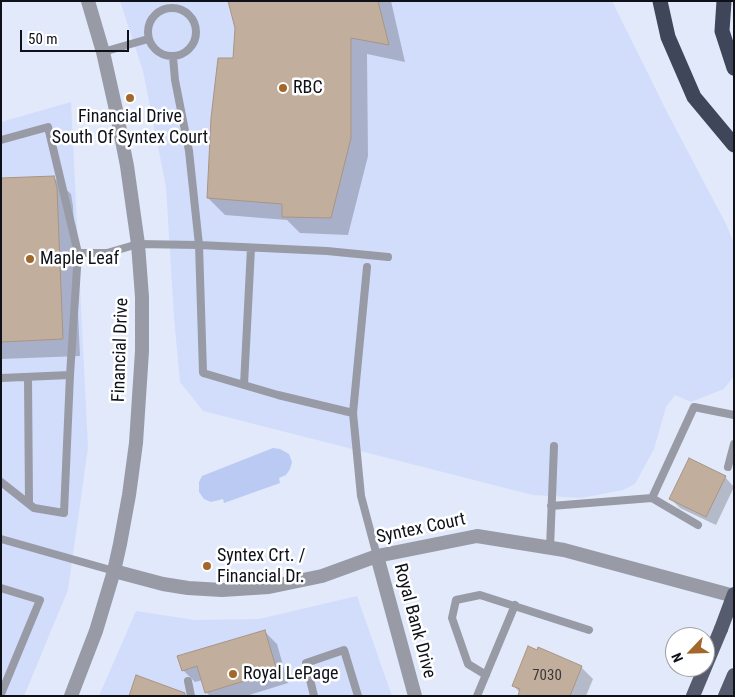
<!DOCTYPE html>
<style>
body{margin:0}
#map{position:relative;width:735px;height:697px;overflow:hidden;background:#e1e9fb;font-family:"Roboto Condensed",sans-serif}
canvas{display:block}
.frame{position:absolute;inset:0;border:2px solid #0e1119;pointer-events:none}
.north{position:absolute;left:665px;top:627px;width:50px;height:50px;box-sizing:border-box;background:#fff;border:1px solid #9fa0a3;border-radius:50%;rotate:246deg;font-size:14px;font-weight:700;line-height:20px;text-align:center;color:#0e1119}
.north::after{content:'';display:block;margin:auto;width:18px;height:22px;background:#a4672b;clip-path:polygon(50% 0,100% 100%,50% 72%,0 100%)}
.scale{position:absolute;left:20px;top:30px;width:109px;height:22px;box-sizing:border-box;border:2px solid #0e1119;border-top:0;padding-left:6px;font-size:15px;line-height:18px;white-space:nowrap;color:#0e1119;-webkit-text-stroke:4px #fff;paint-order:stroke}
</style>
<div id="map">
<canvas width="735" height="697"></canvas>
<div class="frame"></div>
<div class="north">N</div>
<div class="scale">50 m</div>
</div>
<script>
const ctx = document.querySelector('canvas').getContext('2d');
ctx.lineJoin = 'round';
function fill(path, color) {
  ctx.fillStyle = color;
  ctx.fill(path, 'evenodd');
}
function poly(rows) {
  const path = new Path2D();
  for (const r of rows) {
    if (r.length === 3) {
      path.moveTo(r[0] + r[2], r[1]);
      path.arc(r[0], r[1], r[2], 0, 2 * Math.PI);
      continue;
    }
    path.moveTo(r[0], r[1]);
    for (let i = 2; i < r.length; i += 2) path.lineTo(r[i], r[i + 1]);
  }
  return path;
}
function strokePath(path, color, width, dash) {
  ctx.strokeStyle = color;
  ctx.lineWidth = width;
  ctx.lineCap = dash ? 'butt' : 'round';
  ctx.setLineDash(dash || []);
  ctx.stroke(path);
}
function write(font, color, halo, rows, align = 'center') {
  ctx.font = font + ' "Roboto Condensed",sans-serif';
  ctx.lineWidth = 5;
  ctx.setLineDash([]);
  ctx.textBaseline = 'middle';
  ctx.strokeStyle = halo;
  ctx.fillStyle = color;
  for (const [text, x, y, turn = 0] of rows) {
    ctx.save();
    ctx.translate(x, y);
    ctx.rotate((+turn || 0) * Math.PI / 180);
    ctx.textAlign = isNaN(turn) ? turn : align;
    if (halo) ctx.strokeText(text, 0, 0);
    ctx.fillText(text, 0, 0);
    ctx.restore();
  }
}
const built = poly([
 [120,1,612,1,666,110,726,224,734,244,734,376,724,389,691,402,675,395,666,407,654,449,635,484,623,490,581,498,533,495,203,411,180,382,174,317,166,187,143,71],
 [71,102,88,448,68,590,24,696,1,696,1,122],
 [357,596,392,696,99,696,136,611,195,620,259,619]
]);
const green = poly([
 [273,448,280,449,289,454,292,462,290,469,286,475,279,478,280,483,224,503,223,499,211,502,204,499,199,492,199,482,202,476]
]);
const shadow = poly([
 [230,1,391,1,405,62,367,54,368,156,348,235,300,233,287,220,225,215,208,198,234,59,236,28],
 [53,177,71,194,73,206,80,356,1,359,1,179],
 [725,477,734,487,716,525,680,508,671,499],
 [265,632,277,644,288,683,246,696,210,696,206,692,203,680,195,682,183,670],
 [581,667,593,679,586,696,519,696,520,693,513,685]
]);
const building = poly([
 [228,1,378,1,389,45,351,38,351,138,331,218,282,217,282,204,207,198,211,118,218,58,233,58,235,28,228,1],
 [54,176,57,188,63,339,1,342,1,178,54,176],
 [689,458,726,476,706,517,669,499,689,458],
 [265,630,277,671,205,693,197,666,182,671,177,656,265,630],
 [528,646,537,650,538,647,582,666,570,696,518,696,520,689,512,686,528,646],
 [136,675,185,693,185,696,129,696,136,675]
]);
const service = poly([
 [172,32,24],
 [103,52,148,39],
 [1,140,48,127,78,253,70,375,64,513,34,508,1,482],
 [78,253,107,253,138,244,199,245,189,151,175,80,173,57],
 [367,267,353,413,361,496,377,556],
 [28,377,29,503],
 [1,378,70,375],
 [244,385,251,248],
 [353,413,278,395,203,373,199,245,327,251,388,257],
 [728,467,734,444],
 [652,498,694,407,734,415],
 [551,506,652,498,698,525],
 [1,539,114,571],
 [550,548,554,446],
 [1,588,40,600,1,694],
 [486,675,468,664,452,618,456,600,480,595,589,630],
 [188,681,191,696],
 [314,696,306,663,344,650,358,696],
 [477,696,515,605]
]);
const minor = poly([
 [377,556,415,696]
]);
const tertiary = poly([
 [114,571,163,584,188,588,222,590,269,587,322,576,377,556,477,536,564,550,734,596],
 [71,696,96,631,114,571,120,544,129,495,136,443,142,351,142,297,138,244,127,166,116,110,103,52,88,1]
]);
const primary = poly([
 [693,696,721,629],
 [725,696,734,675]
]);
const motorway = poly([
 [660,1,668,37,694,97,734,145],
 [724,1,722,31,734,68]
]);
const primaryBridge = poly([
 [721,629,734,594]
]);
const markers = [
 [283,88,5,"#a4672b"],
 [130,98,5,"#a4672b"],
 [30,259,5,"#a4672b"],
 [207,566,5,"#a4672b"],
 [233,674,5,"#a4672b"]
];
const numberNames = [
 ["7030",547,676]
];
const poiNames = [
 ["RBC",293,88],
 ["Financial Drive",130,117,"center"],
 ["South Of Syntex Court",130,138,"center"],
 ["Maple Leaf",40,259],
 ["Syntex Crt. /",217,556],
 ["Financial Dr.",217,577],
 ["Royal LePage",243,674]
];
const streetNames = [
 ["Financial Drive",121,350,-88],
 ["Syntex Court",421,529,-12],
 ["Royal Bank Drive",414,621,75]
];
fill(built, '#d2ddfc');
fill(green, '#bbcaf2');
fill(shadow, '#0003');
fill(building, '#c2ae9d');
strokePath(building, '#a89584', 1);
strokePath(service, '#989ba5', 8);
strokePath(minor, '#989ba5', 14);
strokePath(tertiary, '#989ba5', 14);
strokePath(primary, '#565c6d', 14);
strokePath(motorway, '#3f4659', 15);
strokePath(primaryBridge, '#565c6d', 14);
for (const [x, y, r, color] of markers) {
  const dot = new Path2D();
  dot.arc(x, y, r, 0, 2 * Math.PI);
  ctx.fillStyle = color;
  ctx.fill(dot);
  strokePath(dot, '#fff', 2);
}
write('15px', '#3b383a', null, numberNames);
write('18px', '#0e1119', '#fff', poiNames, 'left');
write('18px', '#0e1119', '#fff', streetNames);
</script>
